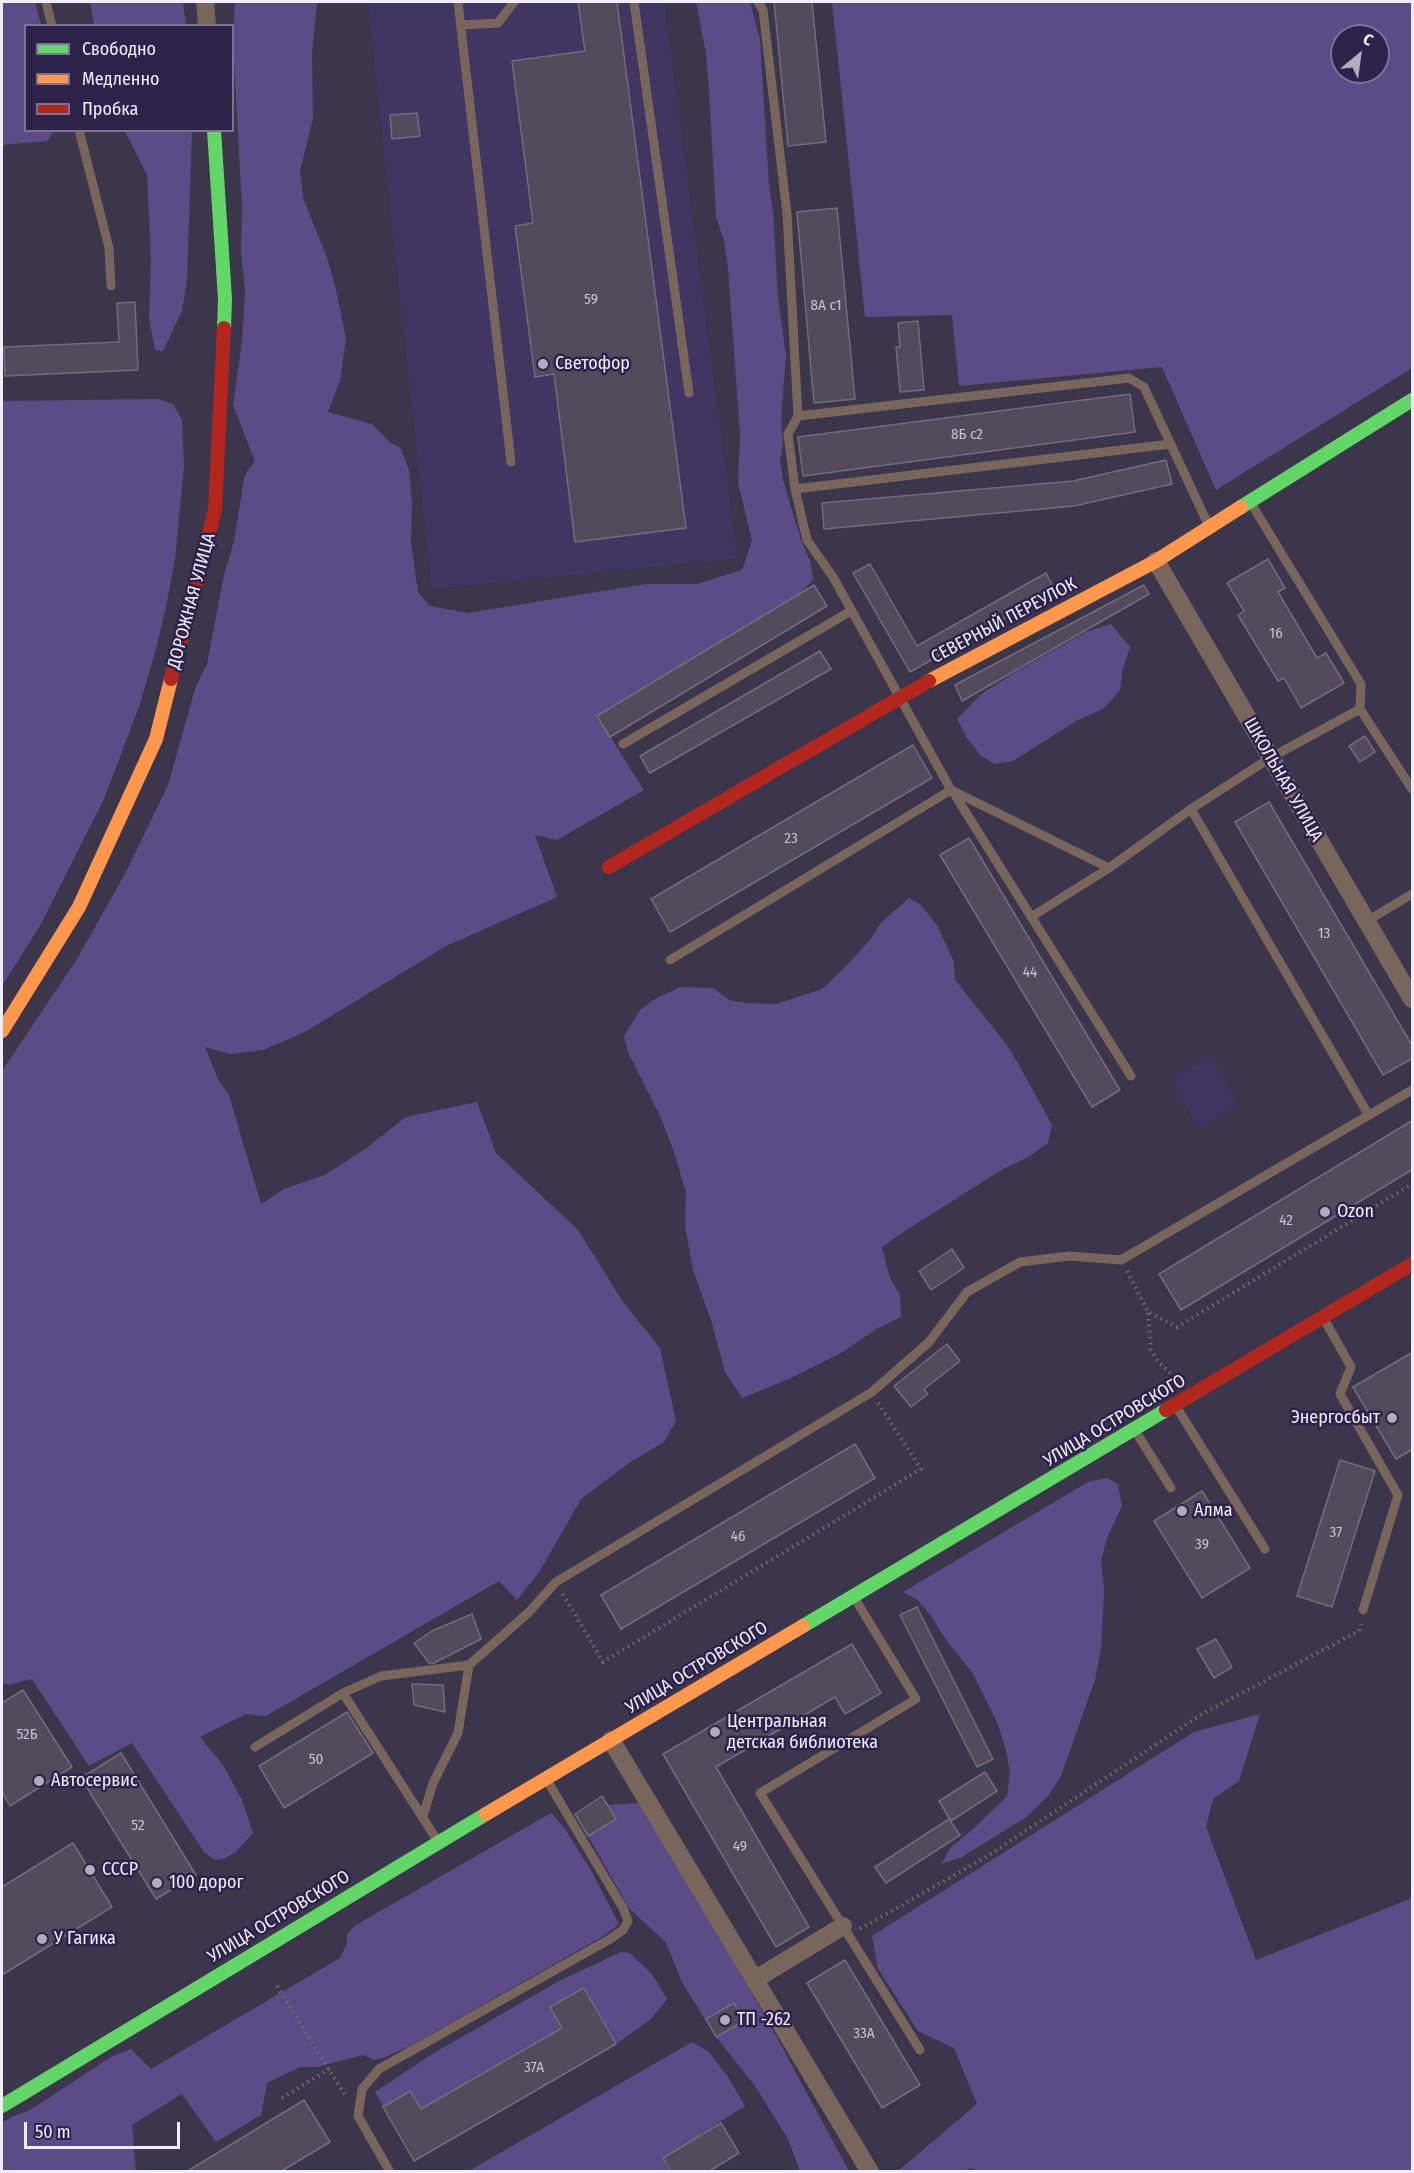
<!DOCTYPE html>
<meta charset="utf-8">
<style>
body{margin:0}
#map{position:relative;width:1414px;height:2173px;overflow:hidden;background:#3c364c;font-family:"Fira Sans Condensed",sans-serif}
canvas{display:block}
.frame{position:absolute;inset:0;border:3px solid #f0edfd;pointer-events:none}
.legend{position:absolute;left:24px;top:24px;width:210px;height:108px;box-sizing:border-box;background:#2d224a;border:2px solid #7b7392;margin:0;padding:8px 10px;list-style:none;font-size:18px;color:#f0edfd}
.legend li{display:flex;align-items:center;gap:12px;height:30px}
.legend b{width:30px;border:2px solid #7b7392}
.north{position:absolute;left:1330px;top:24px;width:60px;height:60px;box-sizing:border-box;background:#2d224a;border:2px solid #7b7392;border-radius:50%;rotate:29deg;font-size:16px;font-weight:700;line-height:24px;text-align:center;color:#f0edfd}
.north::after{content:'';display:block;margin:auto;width:21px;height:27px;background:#b1adbf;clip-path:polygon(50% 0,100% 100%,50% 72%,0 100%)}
.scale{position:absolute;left:24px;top:2122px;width:156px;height:27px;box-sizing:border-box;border:3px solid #f0edfd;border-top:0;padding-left:8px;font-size:18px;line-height:21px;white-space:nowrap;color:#f0edfd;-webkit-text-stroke:4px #2d224a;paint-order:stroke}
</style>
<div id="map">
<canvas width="1414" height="2173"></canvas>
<div class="frame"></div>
<ul class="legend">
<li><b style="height:8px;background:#63d668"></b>Свободно</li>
<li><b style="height:8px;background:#ff974d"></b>Медленно</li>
<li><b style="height:8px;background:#b3261e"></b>Пробка</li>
</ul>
<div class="north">С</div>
<div class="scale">50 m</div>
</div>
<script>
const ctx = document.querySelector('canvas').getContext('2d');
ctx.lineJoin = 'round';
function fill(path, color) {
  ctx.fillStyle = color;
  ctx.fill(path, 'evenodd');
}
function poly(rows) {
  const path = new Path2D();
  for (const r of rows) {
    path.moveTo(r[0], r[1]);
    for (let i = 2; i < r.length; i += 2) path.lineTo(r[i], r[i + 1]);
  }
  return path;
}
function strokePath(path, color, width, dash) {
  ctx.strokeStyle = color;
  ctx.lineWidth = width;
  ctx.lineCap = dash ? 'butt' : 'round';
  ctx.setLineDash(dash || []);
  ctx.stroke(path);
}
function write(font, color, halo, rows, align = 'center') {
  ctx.font = font + ' "Fira Sans Condensed",sans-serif';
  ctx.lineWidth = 5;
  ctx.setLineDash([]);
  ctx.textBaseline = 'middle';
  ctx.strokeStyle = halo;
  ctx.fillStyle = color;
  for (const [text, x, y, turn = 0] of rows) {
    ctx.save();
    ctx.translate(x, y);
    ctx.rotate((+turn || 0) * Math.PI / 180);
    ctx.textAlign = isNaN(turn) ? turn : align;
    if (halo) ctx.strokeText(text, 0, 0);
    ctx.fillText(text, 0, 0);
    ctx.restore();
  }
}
const built = poly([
 [404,2,664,2,737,558,432,589,368,4],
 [1210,1057,1238,1105,1198,1127,1171,1079]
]);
const green = poly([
 [2,2,35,2,41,25,26,26,26,130,54,131,47,141,2,145],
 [90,2,183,2,186,25,94,25],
 [235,2,317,2,312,54,313,118,300,171,303,198,328,260,336,290,346,338,340,381,328,412,372,424,390,443,400,447,409,470,412,502,411,543,418,592,430,606,468,613,646,584,697,584,742,570,752,541,738,482,740,434,728,268,724,240,716,217,709,90,706,53,696,2,750,2,760,39,769,186,773,212,778,297,786,356,781,418,783,443,780,461,783,480,801,540,811,563,813,580,799,594,597,716,644,790,557,840,535,835,557,897,446,946,305,1032,263,1050,230,1054,205,1047,218,1079,229,1095,261,1204,284,1189,325,1175,365,1149,406,1117,477,1102,496,1153,578,1230,623,1302,660,1348,676,1421,664,1442,626,1465,581,1499,540,1571,517,1600,499,1581,266,1716,246,1714,200,1737,223,1765,242,1800,253,1833,237,1851,226,1858,215,1860,204,1852,132,1743,89,1766,32,1679,8,1685,2,1682,2,1071,77,959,126,872,168,785,195,689,207,664,224,575,234,541,244,479,247,471,255,462,233,405,242,342,245,290,241,252,242,208,233,42],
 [832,2,1412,2,1412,368,1216,490,1162,367,959,386,952,315,865,317],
 [1342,36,1378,36,1378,72,1342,72],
 [125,131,192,131,187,281,182,311,163,351,155,350,149,319,151,259,147,175],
 [158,399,173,404,182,420,184,466,175,559,166,607,156,649,140,704,104,799,41,924,2,986,2,401],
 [1111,624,1130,647,1123,668,1120,690,1103,709,1078,720,1013,761,995,764,981,756,967,738,957,719,981,694,1014,673,1086,632],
 [909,898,920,904,937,925,954,962,955,980,1007,1045,1019,1065,1052,1125,1048,1143,1028,1157,1003,1169,908,1229,882,1247,890,1278,900,1295,901,1317,878,1328,841,1353,791,1378,742,1398,725,1372,712,1323,693,1270,685,1226,686,1192,673,1149,660,1116,628,1052,624,1036,640,1010,655,999,680,987,713,988,729,1000,746,1003,776,1004,822,989,840,972,870,940,881,923],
 [1107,1478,1118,1484,1122,1506,1107,1538,1101,1561,1104,1590,1101,1648,1095,1680,1061,1776,1048,1796,1026,1817,962,1857,941,1864,951,1847,972,1830,1007,1796,1010,1773,1006,1750,997,1722,972,1672,948,1643,931,1616,918,1600,903,1592,1088,1482],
 [1260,1714,1239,1781,1213,1799,1206,1827,1256,1960,1412,1898,1412,2171,980,2172,971,2168,963,2172,898,2171,977,2104,954,2048,918,2031,878,1969,872,1936,1194,1732],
 [638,1803,681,1869,775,2034,849,2171,800,2171,788,2139,755,2086,716,2037,683,1984,666,1943,629,1908,588,1836,616,1819,608,1805],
 [551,1813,565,1829,592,1872,619,1924,607,1934,412,2045,386,2057,374,2060,363,2055,317,2067,300,2067,267,2083,261,2115,216,2142,182,2094,132,2125,136,2171,2,2171,2,2123,11,2117,30,2110,111,2057,131,2049,151,2069,340,1958,347,1944,347,1934,356,1925],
 [621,1952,630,1953,652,1974,667,1999,651,2019,616,2044,414,2161,375,2092,432,2054,474,2030,557,1982],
 [692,2042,709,2052,728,2077,745,2106,663,2158,669,2171,467,2172]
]);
const building = poly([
 [578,2,617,2,686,528,575,542,554,374,535,377,515,226,533,223,512,61,585,51,578,2],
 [774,2,812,2,826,142,788,146,774,2],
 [417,113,420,136,392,139,390,115,417,113],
 [837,208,855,399,814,403,797,212,837,208],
 [135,302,138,370,5,376,4,347,119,342,117,303,135,302],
 [918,321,924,390,900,392,896,347,900,347,898,323,918,321],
 [1130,394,1135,432,803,476,798,437,1130,394],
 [1166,460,1172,484,1074,506,824,529,822,503,1073,481,1166,460],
 [1268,559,1285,588,1278,592,1317,658,1326,653,1344,683,1301,708,1284,678,1278,681,1238,615,1244,611,1227,583,1268,559],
 [870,564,917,646,1046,573,1055,590,910,672,853,573,870,564],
 [814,585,827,606,610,737,597,716,814,585],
 [1144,585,1149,594,962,701,955,685,1144,585],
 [820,651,831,669,650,773,640,756,820,651],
 [1365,736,1375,752,1360,762,1349,746,1365,736],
 [913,745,932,778,670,932,651,899,913,745],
 [1269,802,1413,1047,1413,1058,1383,1075,1235,822,1269,802],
 [969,838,1120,1090,1092,1107,940,855,969,838],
 [1413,1120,1413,1169,1181,1310,1159,1274,1413,1120],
 [952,1249,964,1268,931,1290,919,1271,952,1249],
 [947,1344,960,1361,924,1389,928,1394,911,1407,894,1386,947,1344],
 [1413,1352,1413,1449,1396,1459,1353,1387,1413,1352],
 [855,1444,875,1478,621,1629,601,1595,855,1444],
 [1340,1460,1375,1471,1332,1607,1297,1596,1340,1460],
 [1202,1491,1250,1568,1202,1598,1154,1521,1202,1491],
 [917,1607,993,1759,977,1767,900,1615,917,1607],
 [472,1614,481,1639,434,1663,429,1663,414,1643,432,1631,472,1614],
 [1216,1639,1232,1667,1214,1678,1197,1649,1216,1639],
 [852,1644,881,1693,845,1714,835,1697,716,1767,809,1927,776,1947,663,1754,852,1644],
 [412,1684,443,1685,445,1712,414,1705,412,1684],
 [23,1690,72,1767,10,1806,2,1792,2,1703,23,1690],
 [347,1712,373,1753,284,1808,259,1766,347,1712],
 [121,1753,196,1875,156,1899,81,1778,121,1753],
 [985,1772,997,1791,951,1821,939,1801,985,1772],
 [602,1796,616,1819,588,1836,575,1814,602,1796],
 [949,1819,960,1835,886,1883,875,1867,949,1819],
 [73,1843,112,1907,2,1975,2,1887,73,1843],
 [845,1960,920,2085,882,2108,807,1983,845,1960],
 [584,1988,616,2044,414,2161,383,2107,410,2091,421,2109,562,2028,550,2007,584,1988],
 [734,2003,744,2021,716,2037,706,2019,734,2003],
 [304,2100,330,2142,280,2172,186,2172,304,2100],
 [721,2123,739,2153,708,2172,671,2172,663,2158,721,2123]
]);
const path = poly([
 [1127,1271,1148,1312,1177,1327,1412,1184],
 [1148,1313,1151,1350,1159,1363,1177,1379],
 [563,1594,603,1662,921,1469,878,1403],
 [860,1929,986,1857,1202,1714,1359,1631,1361,1624],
 [277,1986,346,2097],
 [282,2098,329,2069]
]);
const lane = poly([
 [46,2,52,26],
 [458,2,511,462],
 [634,2,689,393],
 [461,25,498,23,514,2],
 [79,130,109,248,111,286],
 [798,416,1129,378,1144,387,1208,524],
 [795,489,1171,444],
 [1252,505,1361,684,1360,709,1412,789],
 [623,744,851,611],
 [951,790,1109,868,1191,809,1270,758,1360,709],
 [953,792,1131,1076],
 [1191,809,1368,1114],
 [1031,917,1109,868],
 [1367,921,1412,894],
 [670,960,951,790,833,577,807,540,795,489,788,434,798,416,787,214,763,10,758,2],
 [1324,1319,1351,1367,1340,1394,1398,1495,1363,1610],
 [1177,1408,1265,1549],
 [1136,1432,1171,1488],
 [855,1599,916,1699,760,1793,920,2050],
 [343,1693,437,1840],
 [255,1747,343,1693,381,1676,469,1665],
 [423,1816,433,1783,458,1733,469,1665,528,1613,556,1582,872,1392,929,1342,967,1292,1020,1262,1069,1256,1121,1260,1412,1090],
 [390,2172,358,2116,362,2089,379,2069,610,1939,623,1930,628,1921,623,1908,548,1782]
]);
const street = poly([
 [205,2,207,26],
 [1156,561,1412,999],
 [611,1740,870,2172],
 [754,1980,843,1926]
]);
const fast = poly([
 [214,130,225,299,224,328],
 [1241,507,1412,400],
 [803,1626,1166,1410],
 [2,2106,486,1814]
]);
const slow = poly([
 [929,681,1156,561,1241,507],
 [2,1031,79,907,156,739,171,679],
 [486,1814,803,1626]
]);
const jam = poly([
 [171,679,215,510,224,328],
 [609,867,929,681],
 [1166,1410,1412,1264]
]);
const markers = [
 [543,364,6,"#b1adbf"],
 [1325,1212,6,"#b1adbf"],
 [1392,1418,6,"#b1adbf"],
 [1182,1511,6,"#b1adbf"],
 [715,1732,6,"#b1adbf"],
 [39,1781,6,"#b1adbf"],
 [90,1870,6,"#b1adbf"],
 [157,1883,6,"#b1adbf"],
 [42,1939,6,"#b1adbf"],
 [725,2020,6,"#b1adbf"]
];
const numberNames = [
 ["59",591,300],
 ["8А с1",826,306],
 ["8Б с2",967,435],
 ["16",1276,634],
 ["23",791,839],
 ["13",1324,934],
 ["44",1030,973],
 ["42",1286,1221],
 ["37",1336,1533],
 ["46",738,1537],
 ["39",1202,1545],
 ["52Б",27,1735],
 ["50",316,1760],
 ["52",138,1826],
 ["49",740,1847],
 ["33А",864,2034],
 ["37А",534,2068]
];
const poiNames = [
 ["Светофор",555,364],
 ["Ozon",1337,1212],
 ["Энергосбыт",1380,1418,"right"],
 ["Алма",1194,1511],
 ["Центральная",727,1722],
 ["детская библиотека",727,1743],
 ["Автосервис",51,1781],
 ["СССР",102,1870],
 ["100 дорог",169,1883],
 ["У Гагика",54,1939],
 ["ТП -262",737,2020]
];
const streetNames = [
 ["ДОРОЖНАЯ УЛИЦА",192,601,-75],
 ["СЕВЕРНЫЙ ПЕРЕУЛОК",1004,621,-28],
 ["ШКОЛЬНАЯ УЛИЦА",1283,780,60],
 ["УЛИЦА ОСТРОВСКОГО",1115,1421,-31],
 ["УЛИЦА ОСТРОВСКОГО",697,1668,-31],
 ["УЛИЦА ОСТРОВСКОГО",279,1917,-31]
];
fill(built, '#413562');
fill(green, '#5b4c87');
fill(building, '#534b5c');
strokePath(building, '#746b7e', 1.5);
strokePath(path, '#756969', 4, [1.5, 4.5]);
strokePath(lane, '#78665d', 9);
strokePath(street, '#78665d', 18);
strokePath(fast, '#63d668', 14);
strokePath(slow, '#ff974d', 14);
strokePath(jam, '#b3261e', 14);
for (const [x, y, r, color] of markers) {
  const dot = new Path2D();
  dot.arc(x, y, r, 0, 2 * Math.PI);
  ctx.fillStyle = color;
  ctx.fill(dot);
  strokePath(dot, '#2d224a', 2);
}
write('15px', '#c9c4d5', null, numberNames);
write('18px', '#f0edfd', '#2d224a', poiNames, 'left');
write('18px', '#f0edfd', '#2d224a', streetNames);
</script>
